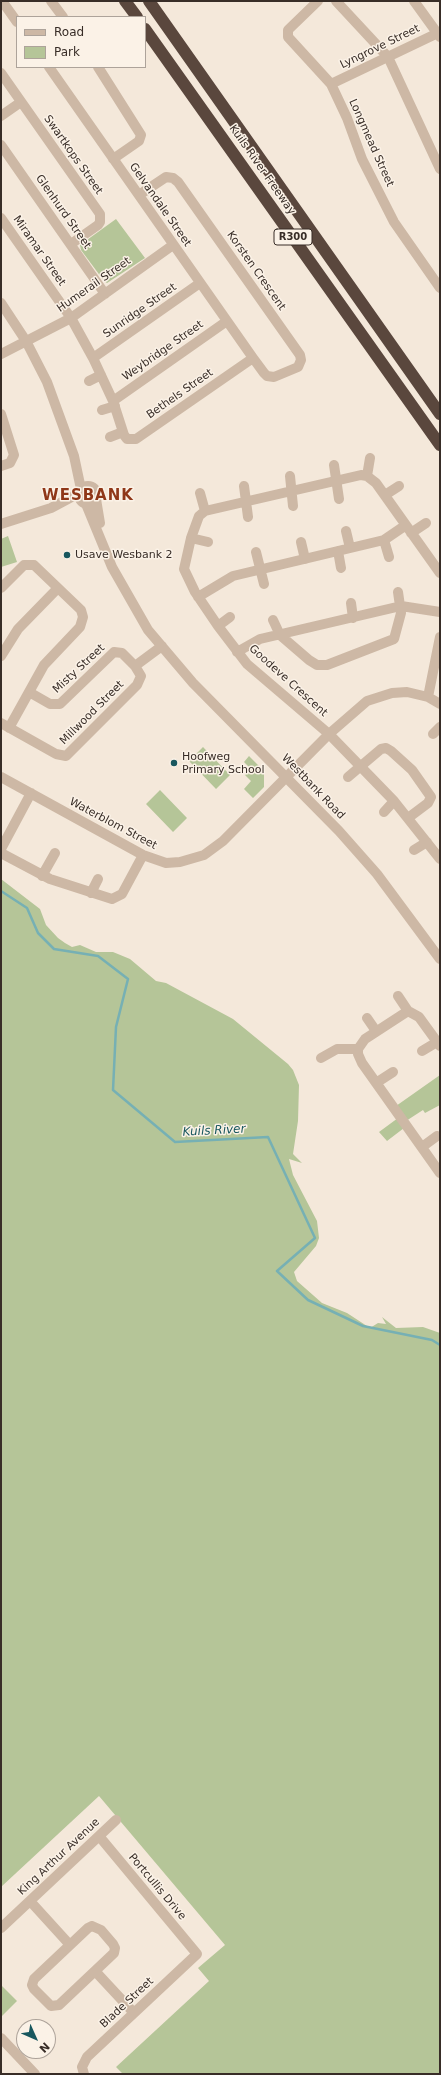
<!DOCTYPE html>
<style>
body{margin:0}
#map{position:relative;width:441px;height:2075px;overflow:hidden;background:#f4e8da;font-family:"DejaVu Sans",sans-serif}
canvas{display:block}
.frame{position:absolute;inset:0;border:2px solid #382d27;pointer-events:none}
.legend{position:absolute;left:16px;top:16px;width:130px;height:52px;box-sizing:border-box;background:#fbf2e7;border:1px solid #ada39a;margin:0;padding:5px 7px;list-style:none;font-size:12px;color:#382d27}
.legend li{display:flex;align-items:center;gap:8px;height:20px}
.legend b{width:20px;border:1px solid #ada39a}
.north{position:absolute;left:16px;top:2019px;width:40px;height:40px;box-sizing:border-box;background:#fbf2e7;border:1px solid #ada39a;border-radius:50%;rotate:135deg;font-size:11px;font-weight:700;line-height:16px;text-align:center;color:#382d27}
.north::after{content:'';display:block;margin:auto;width:14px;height:18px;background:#18575e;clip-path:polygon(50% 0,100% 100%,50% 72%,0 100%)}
</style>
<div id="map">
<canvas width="441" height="2075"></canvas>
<div class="frame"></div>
<ul class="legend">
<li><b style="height:5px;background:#cdb8a5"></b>Road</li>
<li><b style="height:11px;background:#b5c598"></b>Park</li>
</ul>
<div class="north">N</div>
</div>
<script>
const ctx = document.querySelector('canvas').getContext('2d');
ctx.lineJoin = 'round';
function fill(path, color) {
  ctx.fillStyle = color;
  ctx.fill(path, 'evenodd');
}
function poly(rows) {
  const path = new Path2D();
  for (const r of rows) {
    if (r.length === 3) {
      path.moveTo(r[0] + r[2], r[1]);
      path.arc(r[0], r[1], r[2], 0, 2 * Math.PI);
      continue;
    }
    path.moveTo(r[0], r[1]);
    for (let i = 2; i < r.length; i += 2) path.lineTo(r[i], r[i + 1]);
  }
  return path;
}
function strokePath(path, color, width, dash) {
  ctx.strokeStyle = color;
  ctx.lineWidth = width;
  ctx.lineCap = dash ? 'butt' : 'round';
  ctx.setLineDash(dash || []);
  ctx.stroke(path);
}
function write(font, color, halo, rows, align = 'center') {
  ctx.font = font + ' "DejaVu Sans",sans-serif';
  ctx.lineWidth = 3;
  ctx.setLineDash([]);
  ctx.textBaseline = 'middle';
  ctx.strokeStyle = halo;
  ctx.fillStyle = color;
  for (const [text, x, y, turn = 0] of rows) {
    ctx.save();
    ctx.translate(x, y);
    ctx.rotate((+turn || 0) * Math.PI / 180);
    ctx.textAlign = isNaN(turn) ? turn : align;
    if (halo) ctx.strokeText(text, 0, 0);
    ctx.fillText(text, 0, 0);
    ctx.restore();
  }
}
const green = poly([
 [116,219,145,258,107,283,104,281,81,250,80,245],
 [8,536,17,562,1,567,1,539],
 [203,747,230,775,216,789,189,761],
 [249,756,264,771,264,787,253,798,244,789,251,781,245,775,251,769,244,762],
 [160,790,187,818,173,832,146,804],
 [1,879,40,909,46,925,58,938,65,943,72,947,80,945,96,952,113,952,130,959,156,981,166,983,233,1019,288,1064,293,1070,299,1085,298,1121,293,1154,302,1163,289,1159,293,1175,317,1221,319,1238,316,1246,294,1272,297,1281,322,1303,347,1313,370,1328,378,1323,386,1324,382,1317,396,1328,423,1327,440,1333,440,2074,123,2074,116,2067,209,1981,198,1968,225,1945,99,1796,1,1887],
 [440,1075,440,1105,425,1113,423,1110,406,1121,396,1106],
 [398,1118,404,1128,387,1141,379,1132],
 [1,1985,17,2001,1,2017]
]);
const stream = poly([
 [1,891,27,908,38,933,54,949,98,956,128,979,116,1027,113,1090,175,1142,268,1137,315,1238,277,1271,308,1300,363,1326,432,1340,440,1345]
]);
const minor = poly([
 [2,1,17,22],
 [51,1,63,17],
 [318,1,288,30,288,37,331,84,347,118,362,159,394,222,440,288],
 [336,1,388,57,440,169],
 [414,1,440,37],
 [49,67,253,358,264,373,267,376,274,377,298,367,301,360,300,355,178,182,173,178,166,177,139,195],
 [98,67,141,135,139,141,113,159],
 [1,73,100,214,100,222,98,225,71,244],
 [331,84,440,32],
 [1,116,21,102],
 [1,145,105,294],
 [1,218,71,318,93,358,113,401,124,435,127,439,136,439,253,358],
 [1,303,26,341,47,382,74,456,81,489],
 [1,354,71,318,173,245],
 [93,358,200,283],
 [89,381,101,375],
 [113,401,227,321],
 [102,410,115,406],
 [1,414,14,455,10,463,1,466],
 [110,437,123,432],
 [334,465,339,499],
 [290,476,293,506],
 [367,476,370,458],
 [244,486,248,517],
 [88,495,9],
 [200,493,205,511],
 [385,495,399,486],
 [96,499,100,523],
 [86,504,112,567,148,630,193,683,339,831,377,874,440,959],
 [1,524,51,508,79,493],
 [346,531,350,548],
 [411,533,426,523],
 [191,538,208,542],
 [384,540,389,557],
 [301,542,305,559],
 [338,551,341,568],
 [256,552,264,584],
 [440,573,376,483,367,476,361,475,205,511,199,516,191,538,184,569,195,592,218,626,247,664,329,734,394,801,440,859],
 [1,588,24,565,34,565,81,610,83,617,80,627,44,665,9,728],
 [198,597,233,576,384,540,406,525],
 [351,603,353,618],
 [273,620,280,635,309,660,317,665,327,665,394,639,401,613,398,592],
 [218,626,230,617],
 [237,652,260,639,401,606,440,612],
 [1,656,18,629,58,588],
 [135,666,162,646],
 [428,697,440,637],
 [1,723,56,754,66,756,137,685,141,676,135,666,122,653,114,652,60,704,50,704,29,692],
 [433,734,440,727],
 [1,777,143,855,166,863,180,862,204,855,223,841,329,734,367,701,392,693,407,692,428,697,440,704],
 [348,777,381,749,386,748,391,751,412,770,431,797,428,803,408,818],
 [384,812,394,801],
 [1,849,31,793],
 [414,850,427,842],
 [1,853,50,879,112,899,122,894,143,855],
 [42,876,55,853],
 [91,893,98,879],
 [398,996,408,1011],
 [367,1018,376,1031],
 [358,1049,365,1039,408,1011,419,1017,440,1046],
 [422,1051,437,1042],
 [321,1058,337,1049,358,1049,358,1054,362,1063,440,1173],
 [376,1083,393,1072],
 [422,1147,437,1136],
 [30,1901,70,1945],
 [92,1926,101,1930,113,1944,115,1948,114,1953,59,2005,51,2006,34,1989,32,1985,34,1979,88,1928,92,1926],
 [1,1928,116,1820],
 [95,1971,134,2013],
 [1,2038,35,2074],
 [84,2074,82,2067,87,2057,197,1954,99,1836]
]);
const highway = poly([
 [125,1,137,17],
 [149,1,440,414],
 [145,29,440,445]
]);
const markers = [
 [67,555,4,"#18575e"],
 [174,763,4,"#18575e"]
];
const shields = [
 [293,237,38]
];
const shieldNames = [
 ["R300",293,237]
];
const streetNames = [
 ["Lyngrove Street",380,47,-26],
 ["Longmead Street",371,143,66],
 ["Swartkops Street",73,155,55],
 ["Kuils River Freeway",262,170,55],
 ["Gelvandale Street",160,205,55],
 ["Glenhurd Street",63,212,55],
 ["Miramar Street",39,251,55],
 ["Korsten Crescent",256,271,55],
 ["Humerail Street",94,285,-35],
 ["Sunridge Street",140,311,-35],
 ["Weybridge Street",163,351,-35],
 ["Bethels Street",180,394,-35],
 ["Misty Street",79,669,-43],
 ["Goodeve Crescent",288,681,42],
 ["Millwood Street",92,713,-45],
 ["Westbank Road",313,787,46],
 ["Waterblom Street",113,824,28],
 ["King Arthur Avenue",59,1857,-43],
 ["Portcullis Drive",157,1887,50],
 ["Blade Street",127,2003,-43]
];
const poiNames = [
 ["Usave Wesbank 2",75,555],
 ["Hoofweg",182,757],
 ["Primary School",182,770]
];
const waterNames = [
 ["Kuils River",214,1131,-3]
];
const districtNames = [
 ["WESBANK",88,496]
];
fill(green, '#b5c598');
strokePath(stream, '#76b0b4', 2.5);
strokePath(minor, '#cdb8a5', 10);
strokePath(highway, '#5a473d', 12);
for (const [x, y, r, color] of markers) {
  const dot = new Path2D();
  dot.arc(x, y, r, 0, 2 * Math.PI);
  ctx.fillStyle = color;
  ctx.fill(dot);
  strokePath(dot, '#fbf2e7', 1.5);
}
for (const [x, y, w] of shields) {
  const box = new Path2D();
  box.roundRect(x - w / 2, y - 8, w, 16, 3);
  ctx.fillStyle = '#fbf2e7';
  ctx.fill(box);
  strokePath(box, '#382d27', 1);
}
write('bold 10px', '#382d27', null, shieldNames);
write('11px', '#382d27', '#fbf2e7', streetNames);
write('11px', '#382d27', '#fbf2e7', poiNames, 'left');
write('italic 12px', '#18575e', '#fbf2e7', waterNames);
ctx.letterSpacing = '1px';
write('bold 15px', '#8f3718', '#fbf2e7', districtNames);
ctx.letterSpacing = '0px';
</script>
